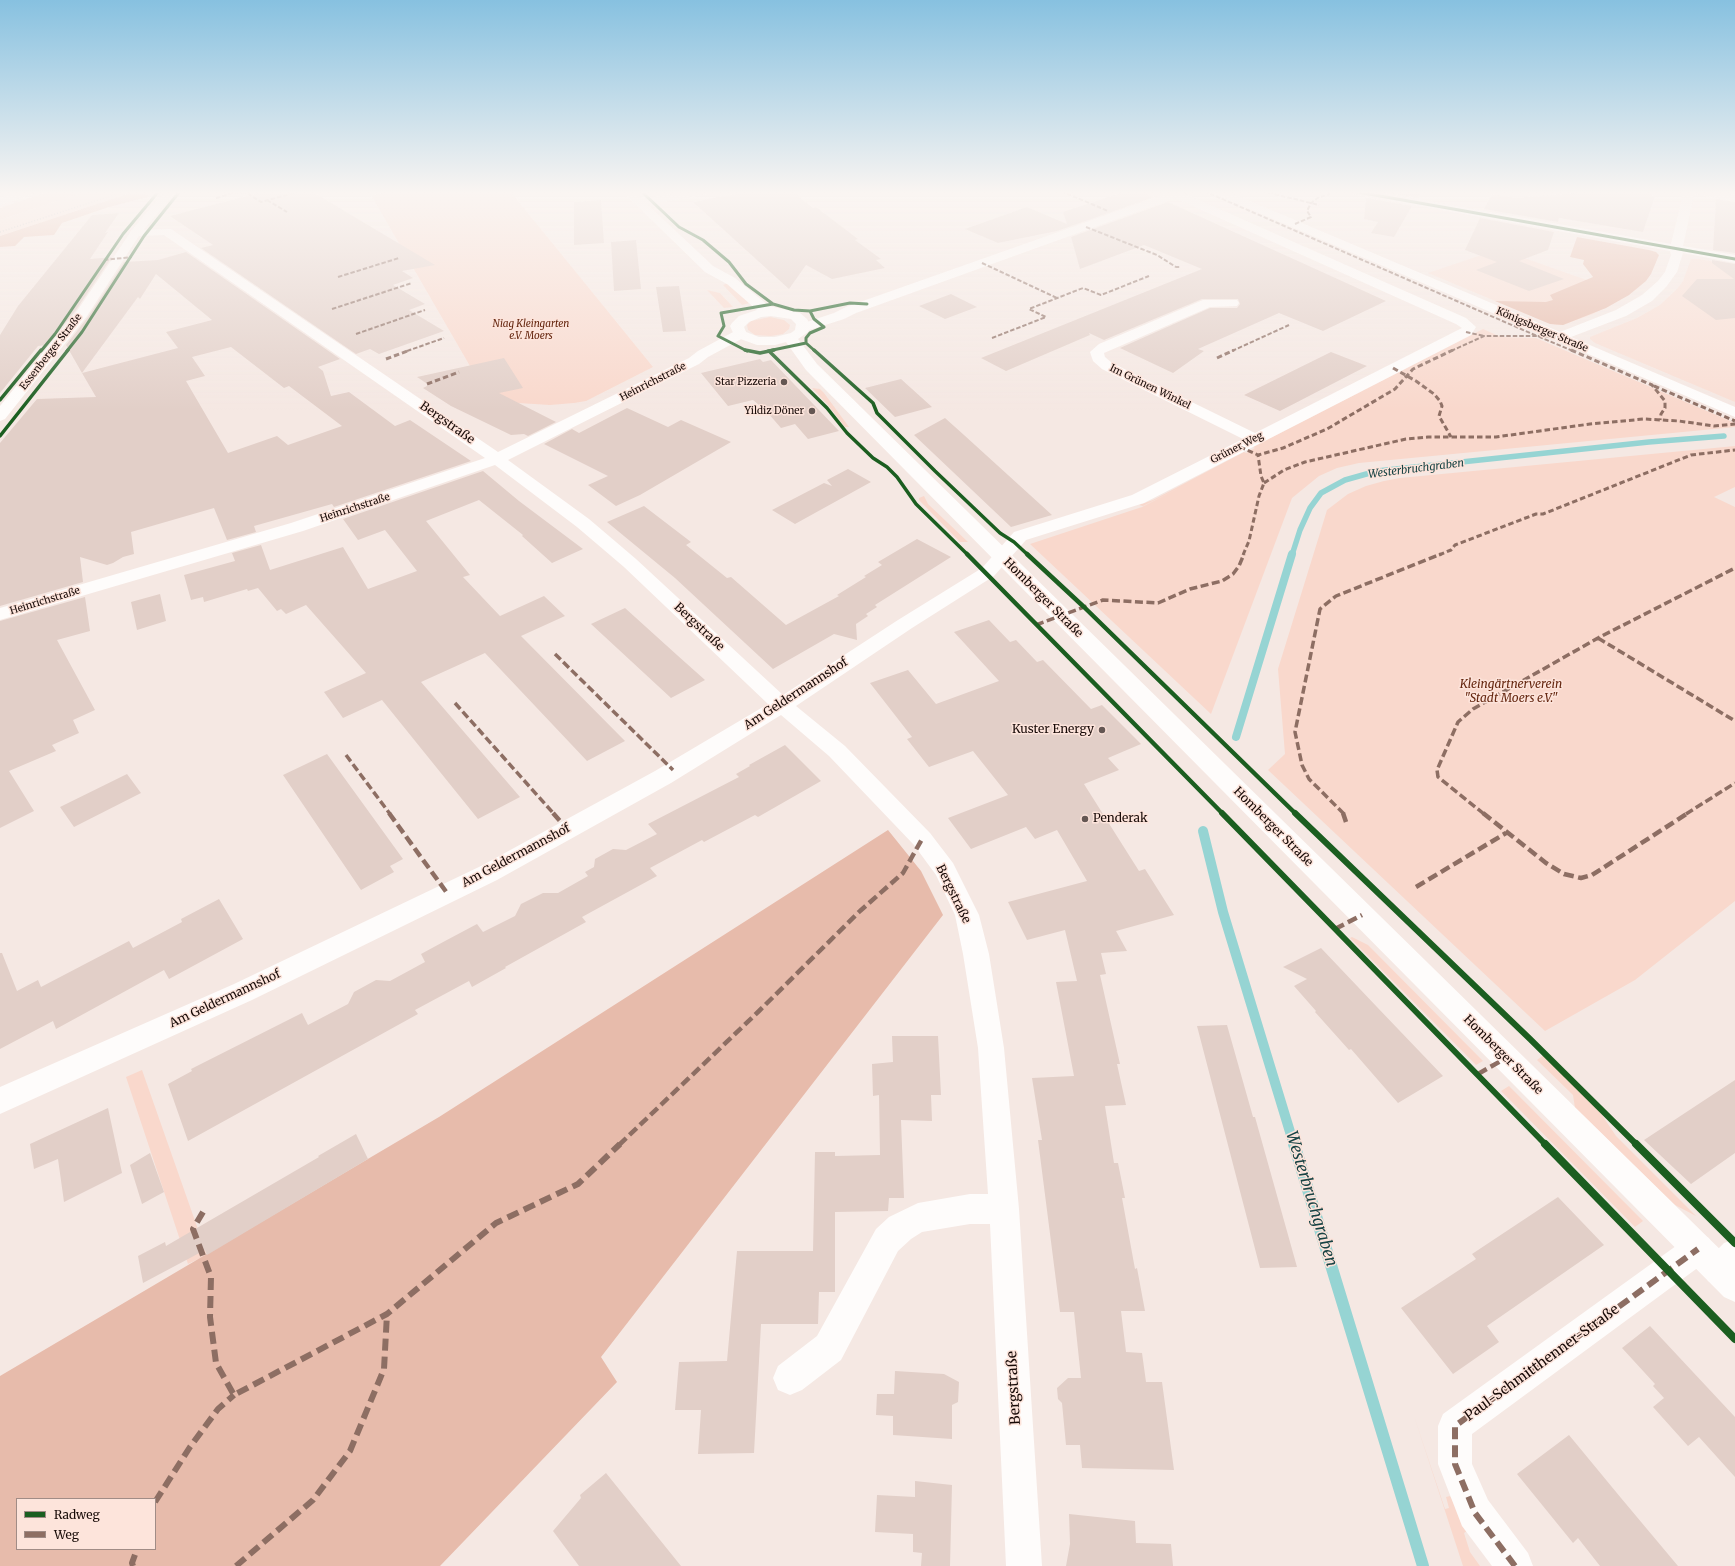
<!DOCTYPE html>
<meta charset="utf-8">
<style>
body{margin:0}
#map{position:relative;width:1735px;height:1566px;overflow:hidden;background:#f5e8e3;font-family:Merriweather,serif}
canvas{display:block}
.legend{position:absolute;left:16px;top:1498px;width:140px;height:52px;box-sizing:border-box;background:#fde4db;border:1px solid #a18c86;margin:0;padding:5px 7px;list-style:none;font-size:12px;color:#160906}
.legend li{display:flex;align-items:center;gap:8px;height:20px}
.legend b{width:20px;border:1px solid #a18c86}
</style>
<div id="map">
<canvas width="1735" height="1566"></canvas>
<ul class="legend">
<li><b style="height:5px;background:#1b5e20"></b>Radweg</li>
<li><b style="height:5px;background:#8d6e63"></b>Weg</li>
</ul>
</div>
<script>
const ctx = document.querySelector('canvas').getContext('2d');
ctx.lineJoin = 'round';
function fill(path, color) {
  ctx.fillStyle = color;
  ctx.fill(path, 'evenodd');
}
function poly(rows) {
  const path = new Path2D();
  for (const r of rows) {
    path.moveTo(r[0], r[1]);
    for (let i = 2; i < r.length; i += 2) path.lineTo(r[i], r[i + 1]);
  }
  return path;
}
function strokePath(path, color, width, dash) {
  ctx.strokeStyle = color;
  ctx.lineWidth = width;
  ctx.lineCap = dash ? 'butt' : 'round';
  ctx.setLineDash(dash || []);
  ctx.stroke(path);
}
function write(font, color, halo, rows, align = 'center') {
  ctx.font = font + ' Merriweather,serif';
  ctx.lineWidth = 3;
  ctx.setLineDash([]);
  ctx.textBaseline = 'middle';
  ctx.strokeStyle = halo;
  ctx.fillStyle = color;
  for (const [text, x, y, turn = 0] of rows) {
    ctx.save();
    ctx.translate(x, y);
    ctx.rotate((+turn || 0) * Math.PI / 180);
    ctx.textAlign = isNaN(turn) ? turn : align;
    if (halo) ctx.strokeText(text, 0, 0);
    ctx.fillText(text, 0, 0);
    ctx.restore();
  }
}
const built = poly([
 [87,191,136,191,0,236,0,220],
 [1499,249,1629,295,1593,314,1563,325,1556,325,1548,323,1428,273],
 [1691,259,1699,259,1735,265,1735,402,1595,343,1590,339,1590,337,1637,318,1660,305,1677,289,1683,281]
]);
const green = poly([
 [50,191,87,191,0,220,0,208],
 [397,191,510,191,653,367,586,401,574,403,550,405,518,403,485,392,371,195],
 [728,283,750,303,742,305,723,285],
 [707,290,720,293,733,307,724,308],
 [770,317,784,320,790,325,789,329,783,334,771,336,755,335,748,330,747,325,751,321],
 [1483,329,1501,337,1536,338,1735,423,1735,427,1359,463,1337,468,1319,476,1292,498,1211,714,1030,544,1142,507,1179,488,1143,506,1139,505,1153,500,1244,452,1246,453,1255,448,1253,447],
 [812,388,820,389,824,393,849,427,845,427,827,404],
 [1735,446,1735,487,1714,497,1735,507,1735,901,1635,980,1545,1031,1268,770,1285,754,1278,669,1320,533,1327,510,1348,494,1366,486,1384,481,1400,478],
 [924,496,928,504,968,542,960,542,919,500,919,498],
 [1352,937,1368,945,1483,1061,1476,1065,1350,938],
 [1545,1054,1592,1100,1616,1136,1696,1216,1675,1205,1575,1108,1573,1095,1537,1060],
 [142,1070,207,1255,188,1264,126,1077],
 [1509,1086,1643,1221,1635,1227,1501,1091],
 [1414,1416,1445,1509,1449,1508,1446,1497,1450,1496,1471,1528,1464,1533,1470,1552,1480,1566,1463,1566]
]);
const forest = poly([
 [136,191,148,191,146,193,148,197,109,207,62,223,54,235,24,237,15,246,0,247,0,236],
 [1577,237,1649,250,1656,252,1659,255,1651,274,1646,281,1629,295,1606,308,1563,325,1550,324,1495,301,1546,302,1553,300,1550,295,1593,277,1583,264,1584,260,1570,257],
 [888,830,921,871,943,915,601,1357,617,1382,440,1566,0,1566,0,1376,439,1117],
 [17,1499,155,1499,155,1549,17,1549]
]);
const streamFar3 = poly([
 [1292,555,1300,530,1310,508,1321,493,1345,480,1377,471,1649,442,1724,436]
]);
const streamFar2 = poly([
 [1236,737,1292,554]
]);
const streamFar1 = poly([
 [1203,831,1223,912,1294,1145]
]);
const stream = poly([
 [1294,1144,1423,1566]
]);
const building = poly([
 [266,191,311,191,435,265,402,271,413,278,393,285,425,304,409,310,444,331,379,354,370,349,356,354,201,248,213,245,170,216],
 [752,191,792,191,813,208,816,207,858,239,855,240,881,259,876,260,885,268,832,279,806,265,789,289,693,202],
 [1127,191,1139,191,1154,197,1057,231,998,243,965,229,1027,207,1067,224,1063,212],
 [1380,191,1422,191,1418,198],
 [1603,191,1654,191,1652,196,1655,196,1643,232,1559,218,1558,222,1484,209,1492,194,1515,198],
 [1366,198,1412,206,1394,237,1371,233,1378,222,1364,219],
 [1716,199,1735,202,1735,253,1713,250],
 [601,200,604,243,574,245,574,202],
 [1168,202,1386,301,1323,331,1279,313,1198,349,1204,351,1173,373,1120,348,1210,308,1237,308,1240,304,1238,299,1202,299,1104,340,1089,333,1090,335,1006,371,981,358,1202,269,1144,245,1080,269,1071,237],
 [119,213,105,233,108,232,90,259,112,257,76,310,47,345,38,346,0,393,0,335,18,306,92,215],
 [1480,218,1554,232,1548,250,1519,261,1564,279,1529,291,1476,270,1497,262,1465,250],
 [636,240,641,289,614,291,611,242],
 [186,252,340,359,318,367,323,371,331,396,349,392,395,426,410,420,471,461,334,507,332,504,254,526,256,532,227,540,214,508,131,532,134,554,123,557,113,563,107,565,80,557,83,582,0,606,0,443,37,399,96,397,82,373,178,348,166,332,212,320,156,274,140,299,138,297,82,373,66,345,88,317,124,262,158,260],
 [231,347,284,388,289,386,342,426,288,445,277,436,228,453,186,381,205,376,192,357],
 [1712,260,1735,264,1735,318,1716,320,1682,296,1697,279,1734,279,1712,263],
 [679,286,686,331,663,332,656,287],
 [951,294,977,307,945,319,919,306],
 [1331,352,1367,366,1280,411,1244,395],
 [504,358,523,388,499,393,556,422,528,436,524,434,511,435,451,406,423,388,429,385,417,377],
 [760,359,763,362,771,360,839,431,808,439,795,424,781,428,761,405,759,405,753,400,728,406,701,373],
 [901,379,932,407,895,417,865,388],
 [627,408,668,427,681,420,731,442,640,495,616,506,588,485,608,476,544,444,572,429,579,433],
 [945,418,964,435,1052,515,1011,527,914,435],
 [848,469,871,482,795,524,772,510,824,483,832,486,827,480],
 [483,471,519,501,583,549,552,563,522,536,523,535,479,500,426,521,470,575,463,577,500,616,544,596,565,616,521,636,625,741,587,761,485,653,421,682,520,797,478,819,382,700,343,718,324,692,366,673,306,605,286,614,281,609,277,611,258,588,248,591,247,589,204,602,203,597,191,600,184,575,235,561,232,553,261,545,270,570,343,547,368,589,417,571,385,530,358,540,343,519],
 [644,506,691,542,686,545,727,578,731,577,786,625,839,596,837,595,866,577,864,576,882,565,878,562,917,539,951,557,875,605,877,607,866,614,868,616,856,624,857,640,834,634,773,669,675,578,607,522],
 [160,594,166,621,137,630,131,602],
 [85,597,90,631,57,640,95,710,73,720,79,733,52,745,56,751,9,771,34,811,0,828,0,621],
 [625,608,677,655,705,680,671,698,591,624],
 [989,620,1010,642,1016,640,1037,662,1043,660,1091,709,1102,705,1141,744,1108,758,1119,770,1084,784,1139,871,1145,869,1174,915,1116,931,1127,951,1101,953,1106,974,1100,975,1120,1064,1117,1064,1126,1105,1105,1106,1114,1163,1118,1163,1125,1198,1122,1198,1135,1269,1137,1268,1145,1311,1121,1311,1126,1352,1142,1353,1146,1382,1162,1382,1174,1470,1082,1468,1080,1445,1066,1445,1062,1403,1058,1399,1057,1388,1068,1378,1081,1378,1074,1312,1060,1312,1038,1140,1042,1140,1032,1078,1074,1076,1056,982,1077,981,1065,930,1027,940,1008,902,1087,881,1057,830,1035,839,1026,827,971,849,948,818,1008,795,973,751,929,767,907,739,912,737,870,683,908,670,936,704,999,681,954,632],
 [785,745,821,781,758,817,755,815,704,842,702,840,650,868,657,876,582,917,586,922,505,967,506,968,472,987,469,981,415,1010,418,1014,188,1141,168,1084,192,1071,191,1069,302,1013,308,1025,348,1004,354,992,376,980,390,981,425,962,421,954,445,941,477,924,483,932,515,916,521,904,543,893,558,893,588,876,585,872,594,867,595,859,613,849,626,850,657,834,648,824,739,777,736,774,750,766,749,765],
 [327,754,403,859,390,866,394,872,361,890,283,775],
 [127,774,141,793,74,827,60,807],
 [219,899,243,939,169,979,164,970,56,1029,53,1021,0,1049,0,953,2,953,17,991,38,980,41,987,129,941,133,948,182,922,181,919],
 [1321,948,1377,1007,1443,1076,1398,1103,1351,1049,1349,1050,1315,1012,1316,1011,1294,986,1307,979,1283,967],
 [1227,1025,1253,1117,1255,1117,1297,1267,1260,1268,1197,1026],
 [892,1036,938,1036,941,1095,931,1095,932,1121,901,1120,904,1198,889,1198,888,1211,835,1212,835,1292,819,1292,818,1324,761,1324,754,1453,698,1454,701,1410,675,1410,679,1362,727,1361,737,1251,813,1251,815,1152,835,1152,835,1156,880,1155,879,1095,873,1096,872,1064,893,1062],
 [1735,1080,1735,1153,1691,1184,1644,1140],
 [108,1108,122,1173,64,1202,58,1159,34,1169,30,1144],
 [356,1134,368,1159,207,1255,205,1250,143,1283,138,1256,165,1242,166,1246,319,1157,318,1156],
 [150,1153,164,1192,142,1204,130,1165],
 [1558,1197,1604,1245,1487,1326,1499,1342,1453,1374,1401,1308,1476,1259,1472,1254],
 [1650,1326,1735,1417,1735,1477,1699,1437,1688,1446,1653,1407,1664,1398,1653,1386,1655,1384,1622,1348],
 [895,1371,944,1374,959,1382,958,1402,952,1405,952,1439,893,1435,893,1416,876,1415,877,1394,894,1394],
 [1569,1435,1621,1498,1678,1566,1600,1566,1578,1538,1573,1543,1517,1474],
 [606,1473,681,1566,579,1566,553,1531,581,1498,580,1495],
 [915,1481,952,1485,950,1566,921,1566,922,1553,913,1552,913,1534,875,1532,877,1495,915,1497],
 [1069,1514,1135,1521,1136,1543,1171,1544,1173,1566,1066,1566,1070,1544]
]);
const street = poly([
 [20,191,36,191,35,193,0,205,0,198,20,191],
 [688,191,712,191,707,194,639,206,633,203,639,200,688,191],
 [1164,191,1189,191,1185,194,1466,318,1476,327,1471,335,1144,503,1026,540,994,576,912,628,796,706,845,746,930,833,953,863,979,915,989,954,1004,1048,1019,1209,1042,1566,1006,1566,990,1224,970,1224,922,1232,911,1239,898,1251,841,1360,802,1390,790,1395,778,1390,773,1378,778,1366,817,1336,876,1229,889,1217,918,1203,970,1194,988,1194,978,1048,963,954,955,915,936,875,914,845,829,756,781,715,671,783,497,880,252,1000,0,1114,0,1087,234,984,481,866,655,771,768,704,624,567,577,527,495,465,303,531,0,620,0,608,291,523,485,458,164,235,136,236,132,234,130,232,132,230,171,229,498,452,689,358,698,351,735,331,745,331,747,334,745,337,708,357,699,364,508,460,589,519,636,559,783,695,898,620,982,568,1014,532,1132,495,1243,439,1102,369,1093,361,1090,352,1099,344,1203,300,1237,300,1239,303,1237,306,1210,307,1104,353,1105,357,1112,363,1255,433,1462,328,1456,324,1175,198,856,313,844,319,803,332,798,331,796,328,798,325,834,313,846,307,1166,194,1164,191],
 [1212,191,1226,191,1560,332,1616,310,1642,295,1658,281,1665,272,1671,255,1670,251,1352,194,1347,191,1371,191,1671,244,1684,191,1714,191,1735,195,1735,201,1694,194,1683,246,1735,255,1735,263,1683,253,1677,272,1666,287,1652,301,1626,316,1571,337,1735,407,1735,417,1213,193,1212,191],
 [1698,1234,1709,1238,1713,1249,1710,1257,1724,1243,1735,1239,1735,1276,1730,1281,1719,1286,1708,1281,1703,1270,1707,1261,1472,1434,1472,1464,1488,1500,1528,1553,1533,1566,1492,1566,1462,1526,1438,1464,1438,1426,1443,1414,1687,1238,1698,1234]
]);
const secondary = poly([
 [165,191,176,191,140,234,87,316,5,419,0,421,0,406,77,311,132,230,165,191],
 [622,191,633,191,713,266,735,278,769,306,800,313,807,319,810,325,808,332,798,339,817,364,1735,1264,1735,1302,1724,1297,806,370,786,342,775,345,757,345,735,337,730,326,732,323,739,316,757,310,727,284,705,272,622,191],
 [771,316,791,319,796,324,795,330,791,333,775,337,759,337,746,332,744,327,749,322,761,317,771,316]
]);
const rail = poly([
 [0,232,126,191]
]);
const quietFar4 = poly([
 [1061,191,1108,211],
 [1204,191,1537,336,1560,337],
 [1262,191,1319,205],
 [216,198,233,193,247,193,261,202,301,191],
 [267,200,287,212],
 [1295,224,1311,217,1307,211,1311,203,1319,197,1328,195,1333,191],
 [1086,227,1157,255,1176,267,1180,267],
 [104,260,132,257],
 [982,263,1057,298],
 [338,277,399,258],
 [332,309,412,283],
 [1466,332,1484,336],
 [356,334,425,310],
 [992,338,1046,317,1029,309,1083,288,1101,295,1149,276],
 [407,351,444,338],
 [1232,351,1289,325],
 [1451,351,1484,336,1537,336,1573,351]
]);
const quietFar3 = poly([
 [1571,350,1652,385,1665,401,1665,408,1661,414,1660,420],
 [1217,358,1234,350],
 [386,359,410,350],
 [1393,368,1416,381,1434,394,1440,401,1442,406,1439,416,1451,437],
 [427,384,459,372],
 [1654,386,1735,421],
 [1240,447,1258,455],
 [1264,483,1284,470,1305,462,1406,439,1428,437,1496,437,1590,424,1644,419,1679,421,1714,426,1735,424],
 [1243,555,1249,541,1259,496,1264,483,1261,476,1258,455,1283,448,1327,429,1395,389,1413,369,1453,350],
 [1439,555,1451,550,1455,545,1536,514,1543,514,1691,455,1735,450]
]);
const quietFar2 = poly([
 [1036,625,1103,600,1158,603,1190,589,1222,581,1233,574,1239,566,1244,554],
 [1598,638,1735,721],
 [555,654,673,770],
 [455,703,554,814],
 [346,755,390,814],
 [1344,814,1309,779,1302,765,1295,732,1320,609,1336,596,1441,554],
 [1484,814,1438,777,1437,770,1458,722,1473,709,1598,638,1735,568],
 [1686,814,1735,783]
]);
const quietFar1 = poly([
 [389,813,447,893],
 [553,813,567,829],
 [1343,813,1346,822],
 [1483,813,1546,863,1564,874,1581,878,1592,875,1688,813],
 [1416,887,1506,833],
 [1335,929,1362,915],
 [1478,1074,1506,1058],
 [619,1145,759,1011,860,911,903,873,922,839]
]);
const quiet = poly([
 [203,1212,193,1229,211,1277,210,1317,216,1363,234,1395,387,1314,496,1223,578,1184,620,1144],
 [155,1502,190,1447,218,1409,234,1395],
 [133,1566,132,1563,137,1549],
 [236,1566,313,1500,350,1451,384,1369,387,1314],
 [1515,1566,1475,1513,1455,1464,1455,1426,1698,1249]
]);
const cyclewayFar4 = poly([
 [641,191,679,227,703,240,729,262,746,284,773,304,794,310,810,311,850,303,867,304],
 [1352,191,1735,259],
 [806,343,815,351],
 [41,351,55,334,123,234,159,191],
 [67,351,82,332,144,236,180,191],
 [747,351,718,336,724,326,721,313,773,304],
 [768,351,806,343,806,338,810,333,824,327,814,319,810,311]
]);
const cyclewayFar3 = poly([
 [745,350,760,353,774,350],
 [814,350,873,403,877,413,935,471,1000,533,1014,542,1028,555],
 [770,352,827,408,847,433,873,458,887,467,897,477,916,504,968,555],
 [0,400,41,350],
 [0,436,68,350]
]);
const cyclewayFar2 = poly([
 [967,554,1223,814],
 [1027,554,1084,607,1296,814]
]);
const cyclewayFar1 = poly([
 [1222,813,1546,1145],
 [1295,813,1530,1039,1637,1145]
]);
const cycleway = poly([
 [1545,1144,1735,1339],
 [1636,1144,1735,1243]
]);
const markers = [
 [784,382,4,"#645753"],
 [812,411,4,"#645753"],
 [1102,730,4,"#645753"],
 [1085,819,4,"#645753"]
];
const farParknames = [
 ["Niag Kleingarten",531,324],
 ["e.V. Moers",531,336]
];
const farStreetnames = [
 ["Königsberger Straße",1542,330,23],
 ["Essenberger Straße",51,352,-52],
 ["Heinrichstraße",653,382,-27],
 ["Im Grünen Winkel",1150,387,26],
 ["Grüner Weg",1237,448,-27],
 ["Heinrichstraße",355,508,-18],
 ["Heinrichstraße",45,601,-17]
];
const farPoinames = [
 ["Star Pizzeria",776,382],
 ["Yildiz Döner",804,411]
];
const farWaternames = [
 ["Westerbruchgraben",1416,469,-7]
];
const streetNames = [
 ["Bergstraße",447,423,35],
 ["Homberger Straße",1043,598,45],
 ["Bergstraße",699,627,43],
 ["Am Geldermannshof",796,694,-33],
 ["Homberger Straße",1273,827,45],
 ["Am Geldermannshof",516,856,-28],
 ["Bergstraße",953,894,64],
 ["Am Geldermannshof",225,999,-25],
 ["Homberger Straße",1503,1055,45]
];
const parkNames = [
 ["Kleingärtnerverein",1511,685],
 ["\"Stadt Moers e.V.\"",1511,699]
];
const poiNames = [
 ["Kuster Energy",1094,730],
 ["Penderak",1093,819,"left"]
];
const nearStreetnames = [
 ["Paul-Schmitthenner-Straße",1542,1363,-36],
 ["Bergstraße",1014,1388,-93]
];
const nearWaternames = [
 ["Westerbruchgraben",1311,1199,73]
];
fill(built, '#f9ded4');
fill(green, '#f9d8cc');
fill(forest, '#e7bbab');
strokePath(streamFar3, '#96d4d3', 5.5);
strokePath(streamFar2, '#96d4d3', 8);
strokePath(streamFar1, '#96d4d3', 10);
strokePath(stream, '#96d4d3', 12);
fill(building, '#e2cfc8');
fill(street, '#fefcfb');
fill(secondary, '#fefcfb');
strokePath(rail, '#bfbbba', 1.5, [1, 2]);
strokePath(quietFar4, '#8d6e63', 2, [4.5, 2]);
strokePath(quietFar3, '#8d6e63', 3, [5.5, 3]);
strokePath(quietFar2, '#8d6e63', 3.5, [8, 3.5]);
strokePath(quietFar1, '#8d6e63', 4.5, [10, 4.5]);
strokePath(quiet, '#8d6e63', 6, [12, 6]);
strokePath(cyclewayFar4, '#1b5e20', 3);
strokePath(cyclewayFar3, '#1b5e20', 3.5);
strokePath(cyclewayFar2, '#1b5e20', 4.5);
strokePath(cyclewayFar1, '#1b5e20', 6);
strokePath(cycleway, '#1b5e20', 8);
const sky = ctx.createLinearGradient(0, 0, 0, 410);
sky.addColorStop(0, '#87c1e0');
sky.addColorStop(0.47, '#faf5f2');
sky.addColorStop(1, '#faf5f200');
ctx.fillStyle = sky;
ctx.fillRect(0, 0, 1735, 410);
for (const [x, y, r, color] of markers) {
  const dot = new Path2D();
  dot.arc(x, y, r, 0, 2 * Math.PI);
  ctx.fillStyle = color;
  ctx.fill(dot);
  strokePath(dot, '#fde4db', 1.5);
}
write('italic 10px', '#65260f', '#fde4db', farParknames);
write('10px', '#160906', '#fde4db', farStreetnames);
write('10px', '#160906', '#fde4db', farPoinames, 'right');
write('italic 11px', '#174344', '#fde4db', farWaternames);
write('12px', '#160906', '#fde4db', streetNames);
write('italic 12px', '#65260f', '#fde4db', parkNames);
write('12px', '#160906', '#fde4db', poiNames, 'right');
write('14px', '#160906', '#fde4db', nearStreetnames);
write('italic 16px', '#174344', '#fde4db', nearWaternames);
</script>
